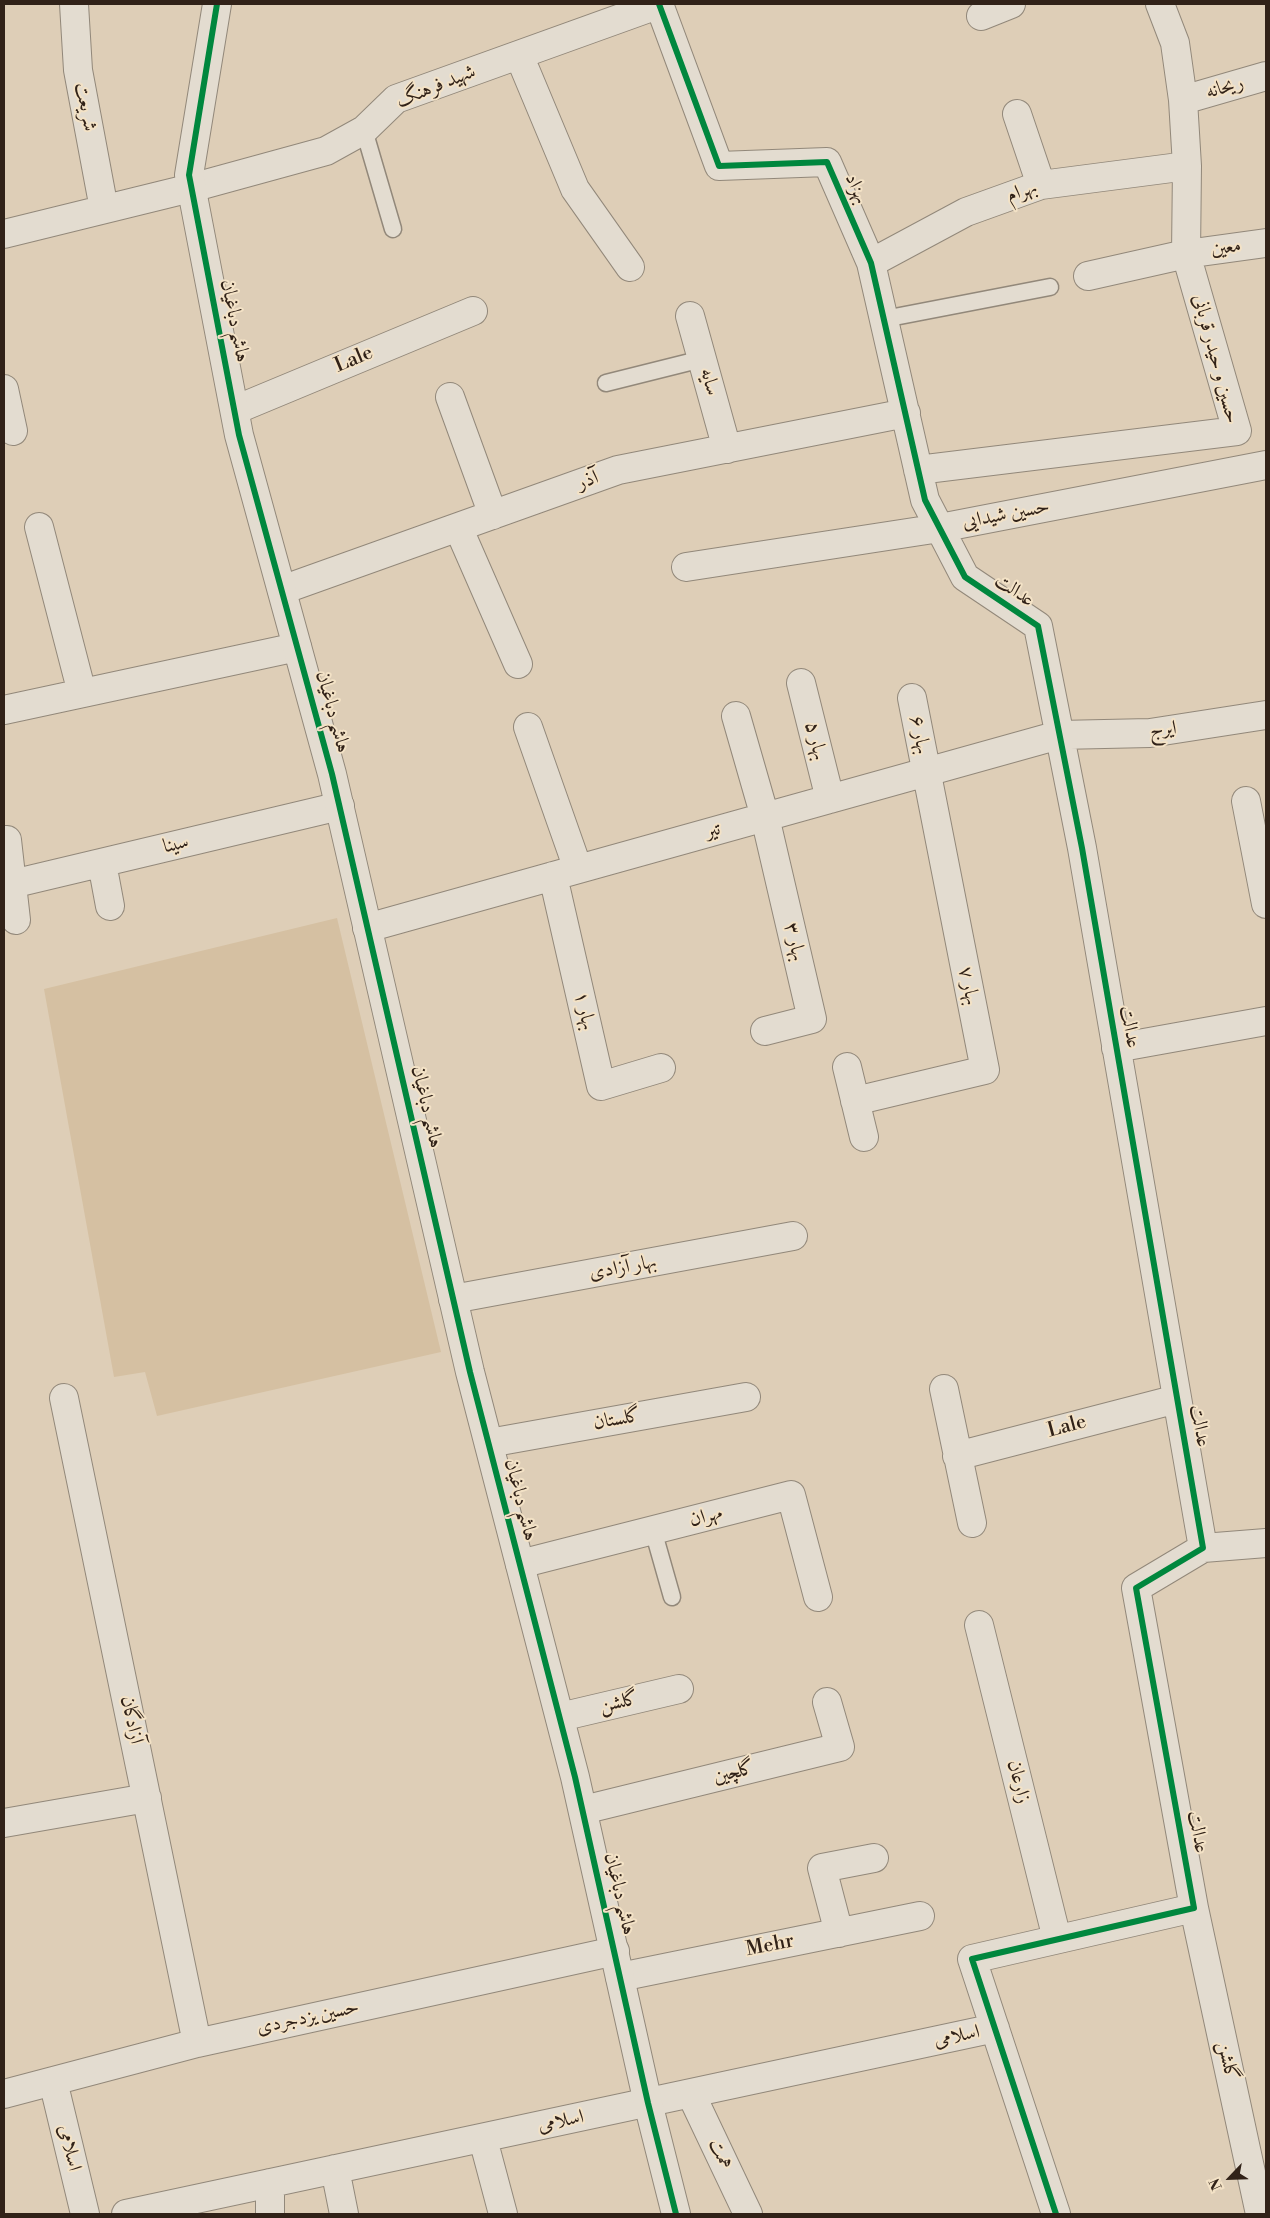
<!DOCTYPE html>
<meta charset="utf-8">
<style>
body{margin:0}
#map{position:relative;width:1270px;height:2218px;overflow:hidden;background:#deceb7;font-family:"Libre Bodoni",serif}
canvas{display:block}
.frame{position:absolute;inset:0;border:5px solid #312218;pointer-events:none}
.north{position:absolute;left:1205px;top:2153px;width:50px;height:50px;-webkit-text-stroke:4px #f3e2c6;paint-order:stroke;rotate:246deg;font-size:14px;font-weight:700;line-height:20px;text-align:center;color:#312218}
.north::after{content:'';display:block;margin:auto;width:18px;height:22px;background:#312218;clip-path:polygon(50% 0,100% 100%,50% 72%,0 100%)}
</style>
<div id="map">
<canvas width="1270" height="2218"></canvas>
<div class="frame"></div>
<div class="north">N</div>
</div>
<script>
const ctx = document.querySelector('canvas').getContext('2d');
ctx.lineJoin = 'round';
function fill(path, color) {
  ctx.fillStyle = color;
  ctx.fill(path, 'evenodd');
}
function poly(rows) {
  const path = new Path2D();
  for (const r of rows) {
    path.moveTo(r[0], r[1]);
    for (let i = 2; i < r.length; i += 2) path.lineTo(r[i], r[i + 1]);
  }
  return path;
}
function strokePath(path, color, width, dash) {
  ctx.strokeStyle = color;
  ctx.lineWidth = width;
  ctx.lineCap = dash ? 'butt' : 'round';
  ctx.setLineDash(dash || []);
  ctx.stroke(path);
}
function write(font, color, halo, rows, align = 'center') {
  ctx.font = font + ' "Libre Bodoni",Amiri,serif';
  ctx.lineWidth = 4;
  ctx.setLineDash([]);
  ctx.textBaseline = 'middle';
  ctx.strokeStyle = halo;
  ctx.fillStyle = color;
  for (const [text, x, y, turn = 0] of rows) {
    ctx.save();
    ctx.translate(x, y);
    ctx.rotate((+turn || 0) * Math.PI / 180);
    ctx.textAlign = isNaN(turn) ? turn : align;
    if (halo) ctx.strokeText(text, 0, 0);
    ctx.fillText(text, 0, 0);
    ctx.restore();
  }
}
const green = poly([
 [337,918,441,1352,157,1416,145,1372,114,1377,44,989]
]);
const service = poly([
 [364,130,393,229],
 [884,319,1050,287],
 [606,383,702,359],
 [653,1530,672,1597]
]);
const minor = poly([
 [74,4,78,70,104,209],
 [659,4,719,166,827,162,871,263,925,500,965,577,1038,626,1082,848,1203,1548,1136,1588,1194,1908,972,1959,1056,2214],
 [981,16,1011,4],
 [519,55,575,189,630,267],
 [1183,100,1266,76],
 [1017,114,1041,185],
 [4,234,191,188,326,151,364,130,396,99,660,4],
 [871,263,966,212,1041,185,1187,166],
 [1088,276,1186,254,1266,243],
 [690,316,727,449],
 [4,389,13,431],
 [450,397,493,515],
 [235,410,473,311],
 [918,470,1237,431,1186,254,1187,166,1183,100,1175,43,1160,4],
 [39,527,82,693],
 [458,527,518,664],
 [686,567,940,528,1266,465],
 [282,590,618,470,906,413],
 [801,683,830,799],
 [4,710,297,647],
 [736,716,765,817,812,1019,765,1031],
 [528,727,578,869],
 [1246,801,1266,904],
 [7,840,16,920],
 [102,863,110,906],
 [553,876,601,1086,661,1068],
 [12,884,340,806],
 [367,928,1059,735,1150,733,1266,715],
 [1116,1048,1266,1021],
 [847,1067,864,1137],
 [855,1101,985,1070,912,698],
 [453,1299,793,1236],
 [944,1389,972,1523],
 [64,1398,197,2043],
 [489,1443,746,1397],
 [957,1456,1177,1399],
 [1203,1548,1266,1543],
 [520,1564,791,1495,818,1597],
 [979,1625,1057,1939],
 [560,1717,679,1689],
 [583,1810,840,1747,827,1702],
 [4,1823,147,1798],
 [1194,1908,1260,2214],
 [839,1933,822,1868,874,1858],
 [620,1977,920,1916],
 [53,2081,85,2214],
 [4,2094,197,2043,615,1951],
 [691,2094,748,2214],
 [483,2139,503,2214],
 [335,2169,344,2214],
 [270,2183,270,2214],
 [126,2214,995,2028]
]);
const tertiary = poly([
 [217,4,189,175,239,435,332,774,470,1372,575,1777,648,2103,676,2214]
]);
const cycleway = poly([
 [217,4,189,175,239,435,332,774,470,1372,575,1777,648,2103,676,2214],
 [659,4,719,166,827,162,871,263,925,500,965,577,1038,626,1082,848,1203,1548,1136,1588,1194,1908,972,1959,1056,2214]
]);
const streetNames = [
 ["شهید فرهنگ",436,87,-22],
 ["ریحانه",1225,88,-16],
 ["شریعت",85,107,79],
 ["بهزاد",856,189,66],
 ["بهرام",1022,192,-19],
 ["معین",1226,248,-8],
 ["هاشم دباغیان",234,321,79],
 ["حسین و حیدر قربانی",1215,359,75],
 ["Lale",354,360,-23],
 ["سایه",709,382,75],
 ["آذر",588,481,-20],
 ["حسین شیدایی",1006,515,-11],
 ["عدالت",1014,591,34],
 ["هاشم دباغیان",332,712,75],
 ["ایرج",1163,730,-6],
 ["بهار ۶",919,735,79],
 ["بهار ۵",815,741,76],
 ["تیر",713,831,-16],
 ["سینا",176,845,-13],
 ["بهار ۳",794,942,77],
 ["بهار ۷",968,986,79],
 ["بهار ۱",584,1011,77],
 ["عدالت",1129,1027,80],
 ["هاشم دباغیان",426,1107,77],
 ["بهار آزادی",623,1268,-10],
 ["گلستان",617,1420,-10],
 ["عدالت",1199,1426,80],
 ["Lale",1067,1427,-15],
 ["هاشم دباغیان",520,1500,76],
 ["مهران",706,1517,-14],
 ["گلشن",619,1703,-13],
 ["آزادگان",131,1720,78],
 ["گلچین",734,1773,-14],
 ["زارعان",1018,1782,76],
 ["عدالت",1197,1832,80],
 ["هاشم دباغیان",619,1894,77],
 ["Mehr",770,1946,-11],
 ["حسین یزدجردی",308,2018,-12],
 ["اسلامی",957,2037,-12],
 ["گلشن",1227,2061,78],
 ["اسلامی",561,2122,-12],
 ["اسلامی",69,2148,77],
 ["همت",720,2154,65]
];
fill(green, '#d5c0a2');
strokePath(service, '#92887a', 19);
strokePath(minor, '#92887a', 30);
strokePath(tertiary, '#92887a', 30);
strokePath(service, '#e3dcd0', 16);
strokePath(minor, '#e3dcd0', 28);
strokePath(tertiary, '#e3dcd0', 28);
strokePath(cycleway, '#00873e', 6);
write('20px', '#312218', '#f3e2c6', streetNames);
</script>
